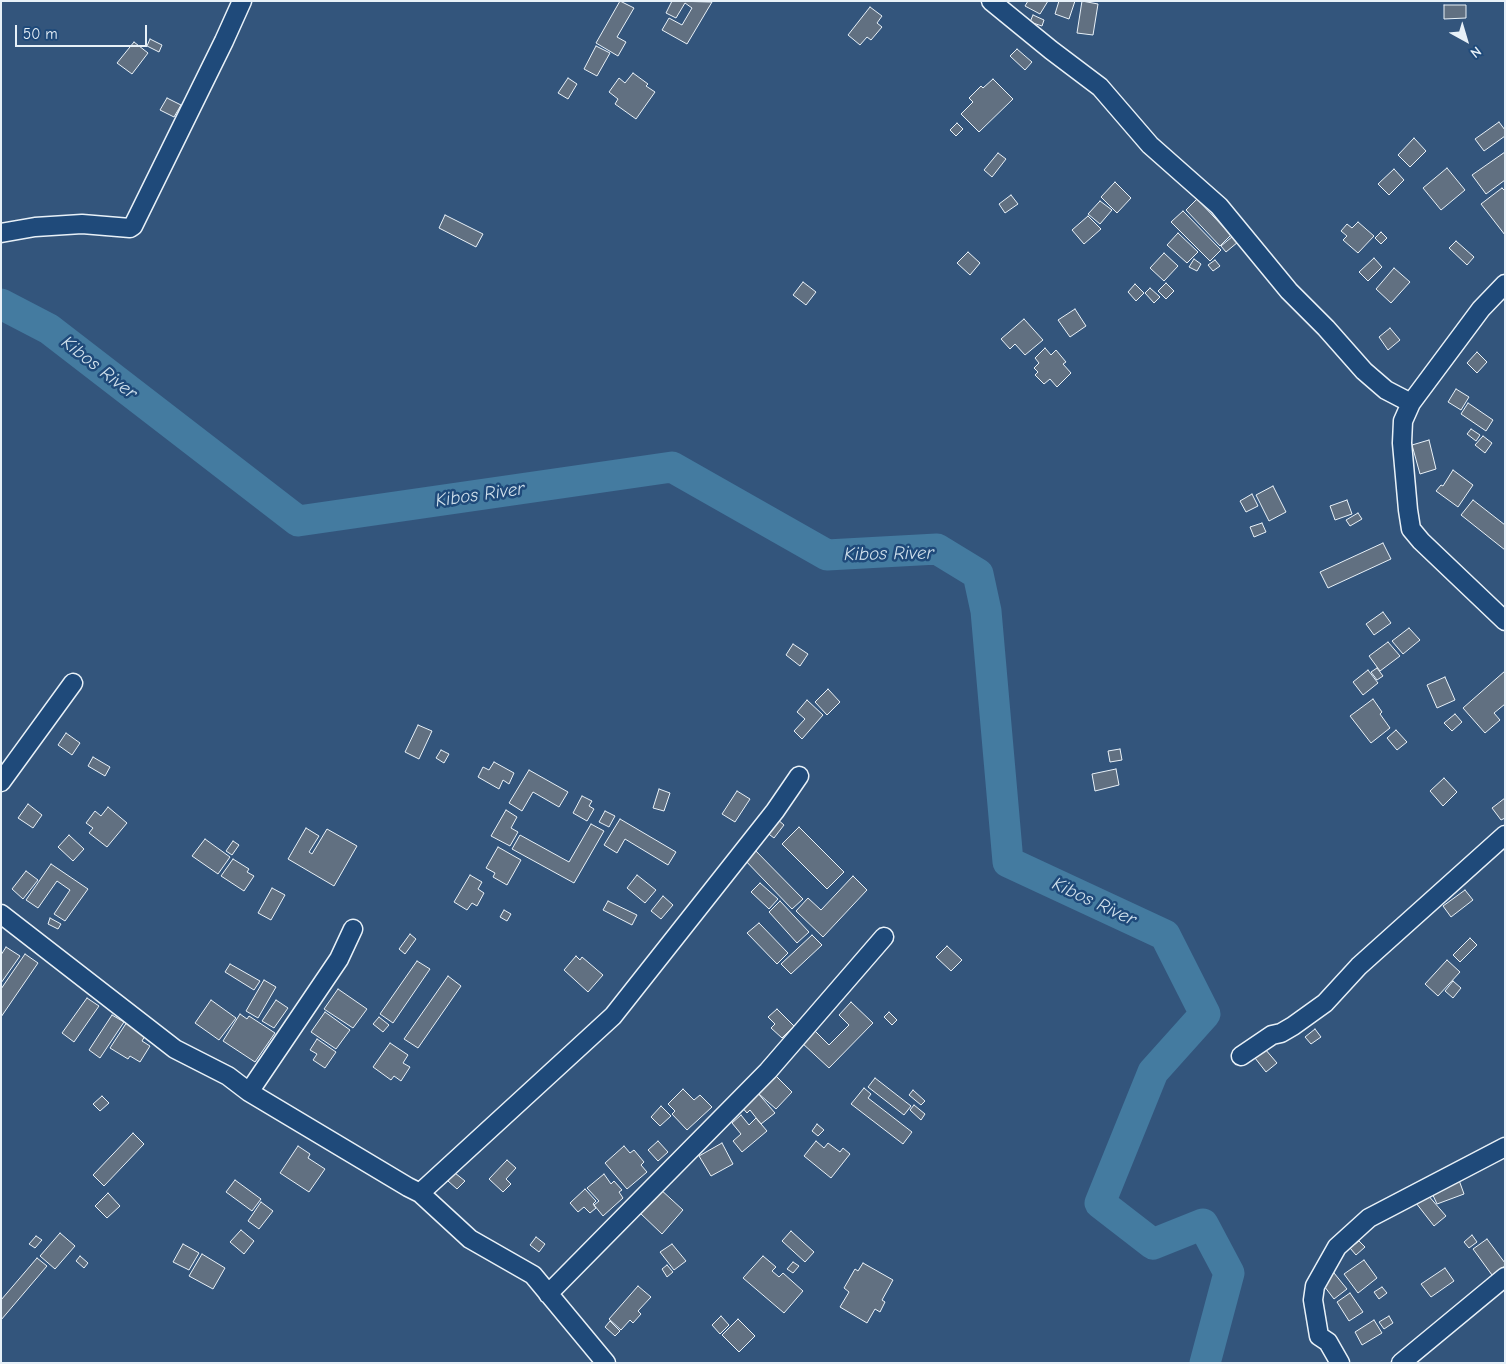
<!DOCTYPE html>
<style>
body{margin:0}
#map{position:relative;width:1506px;height:1364px;overflow:hidden;background:#33557c;font-family:"Comic Neue",sans-serif}
canvas{display:block}
.frame{position:absolute;inset:0;border:2px solid #e8f1f8;pointer-events:none}
.north{position:absolute;left:1441px;top:15px;width:50px;height:50px;-webkit-text-stroke:4px #1f4a7a;paint-order:stroke;rotate:141deg;font-size:14px;font-weight:700;line-height:20px;text-align:center;color:#e8f1f8}
.north::after{content:'';display:block;margin:auto;width:18px;height:22px;background:#e8f1f8;clip-path:polygon(50% 0,100% 100%,50% 72%,0 100%)}
.scale{position:absolute;left:15px;top:25px;width:132px;height:22px;box-sizing:border-box;border:2px solid #e8f1f8;border-top:0;padding-left:6px;font-size:15px;line-height:18px;white-space:nowrap;color:#e8f1f8;-webkit-text-stroke:4px #1f4a7a;paint-order:stroke}
</style>
<div id="map">
<canvas width="1506" height="1364"></canvas>
<div class="frame"></div>
<div class="north">N</div>
<div class="scale">50 m</div>
</div>
<script>
const ctx = document.querySelector('canvas').getContext('2d');
ctx.lineJoin = 'round';
function poly(rows) {
  const path = new Path2D();
  for (const r of rows) {
    path.moveTo(r[0], r[1]);
    for (let i = 2; i < r.length; i += 2) path.lineTo(r[i], r[i + 1]);
  }
  return path;
}
function strokePath(path, color, width, dash) {
  ctx.strokeStyle = color;
  ctx.lineWidth = width;
  ctx.lineCap = dash ? 'butt' : 'round';
  ctx.setLineDash(dash || []);
  ctx.stroke(path);
}
function fill(path, color) {
  ctx.fillStyle = color;
  ctx.fill(path, 'evenodd');
}
function write(font, color, halo, rows, align = 'center') {
  ctx.font = font + ' "Comic Neue",sans-serif';
  ctx.lineWidth = 5;
  ctx.setLineDash([]);
  ctx.textBaseline = 'middle';
  ctx.strokeStyle = halo;
  ctx.fillStyle = color;
  for (const [text, x, y, turn = 0] of rows) {
    ctx.save();
    ctx.translate(x, y);
    ctx.rotate((+turn || 0) * Math.PI / 180);
    ctx.textAlign = isNaN(turn) ? turn : align;
    if (halo) ctx.strokeText(text, 0, 0);
    ctx.fillText(text, 0, 0);
    ctx.restore();
  }
}
const river = poly([
 [1,304,49,329,298,521,672,467,827,555,937,549,978,574,986,611,1008,862,1165,935,1205,1014,1153,1072,1100,1203,1153,1244,1203,1224,1229,1273,1205,1363]
]);
const building = poly([
 [620,1,634,8,617,37,626,42,618,56,596,43,620,1],
 [672,1,712,2,687,44,662,30,669,18,682,25,692,8,685,3,676,18,666,13,672,1],
 [1028,1,1048,1,1040,14,1025,6,1028,1],
 [1059,1,1075,1,1069,19,1055,14,1059,1],
 [1082,1,1098,4,1093,35,1077,33,1082,1],
 [1444,5,1466,5,1466,18,1444,19,1444,5],
 [870,7,882,16,877,23,882,27,871,40,867,37,860,45,848,35,870,7],
 [1033,15,1044,20,1042,26,1030,22,1033,15],
 [150,39,162,45,159,52,147,46,150,39],
 [134,42,148,53,132,74,117,63,134,42],
 [596,46,610,53,597,76,584,69,596,46],
 [1017,49,1032,62,1025,70,1010,56,1017,49],
 [633,73,648,84,646,86,655,92,636,119,615,104,618,99,609,92,619,78,625,83,633,73],
 [568,78,577,84,568,99,558,93,568,78],
 [993,79,1013,99,979,132,961,114,973,102,969,98,981,86,983,88,993,79],
 [167,98,181,105,174,117,160,110,167,98],
 [1499,122,1505,130,1505,136,1484,151,1475,139,1499,122],
 [957,123,963,129,956,136,950,130,957,123],
 [1414,138,1426,151,1410,167,1398,155,1414,138],
 [1505,152,1505,180,1486,194,1472,175,1505,152],
 [998,153,1006,159,992,177,984,170,998,153],
 [1447,168,1465,190,1441,210,1423,188,1447,168],
 [1394,169,1404,180,1389,195,1378,184,1394,169],
 [1115,182,1131,198,1117,213,1101,197,1115,182],
 [1502,188,1505,191,1505,235,1481,204,1502,188],
 [1011,195,1018,204,1005,213,999,204,1011,195],
 [1197,199,1231,235,1220,246,1186,210,1197,199],
 [1100,201,1112,210,1100,224,1088,214,1100,201],
 [1183,211,1221,250,1210,261,1171,222,1183,211],
 [445,215,483,234,476,247,439,228,445,215],
 [1088,216,1101,229,1084,244,1072,230,1088,216],
 [1358,222,1374,236,1358,253,1343,240,1347,236,1341,231,1347,224,1352,228,1358,222],
 [1381,232,1387,238,1381,244,1375,238,1381,232],
 [1178,233,1198,252,1187,263,1167,245,1178,233],
 [1233,236,1238,242,1226,252,1221,246,1233,236],
 [1456,241,1474,257,1467,265,1449,248,1456,241],
 [968,252,980,263,970,275,957,263,968,252],
 [1164,253,1178,266,1164,281,1150,268,1164,253],
 [1374,258,1382,267,1368,281,1359,272,1374,258],
 [1194,259,1201,264,1197,271,1189,267,1194,259],
 [1215,260,1220,266,1213,271,1208,265,1215,260],
 [1394,268,1410,282,1391,303,1376,289,1394,268],
 [803,282,816,292,806,305,793,295,803,282],
 [1166,283,1174,291,1166,299,1158,291,1166,283],
 [1135,284,1144,293,1136,301,1128,292,1135,284],
 [1150,288,1160,297,1154,303,1145,293,1150,288],
 [1075,309,1086,326,1070,337,1058,320,1075,309],
 [1024,319,1043,340,1025,355,1015,344,1010,349,1001,339,1024,319],
 [1390,328,1400,340,1388,350,1379,337,1390,328],
 [1045,348,1051,355,1056,350,1066,362,1063,364,1071,373,1057,387,1050,379,1044,384,1035,375,1038,372,1034,368,1039,363,1035,358,1045,348],
 [1477,352,1487,362,1477,373,1467,363,1477,352],
 [1456,389,1469,397,1461,410,1448,402,1456,389],
 [1468,403,1493,420,1486,431,1461,414,1468,403],
 [1471,429,1480,435,1476,441,1467,434,1471,429],
 [1483,436,1492,443,1485,453,1475,445,1483,436],
 [1429,440,1436,469,1420,474,1412,445,1429,440],
 [1453,470,1473,485,1458,507,1436,491,1441,485,1443,486,1453,470],
 [1273,486,1286,512,1269,521,1256,495,1273,486],
 [1252,494,1258,506,1246,512,1240,501,1252,494],
 [1347,500,1352,514,1335,520,1330,506,1347,500],
 [1473,500,1505,525,1505,550,1461,515,1473,500],
 [1358,513,1362,519,1350,526,1346,520,1358,513],
 [1262,523,1266,532,1254,537,1250,527,1262,523],
 [1383,543,1391,559,1328,588,1320,572,1383,543],
 [1383,612,1391,623,1374,635,1366,624,1383,612],
 [1409,628,1420,640,1403,654,1392,641,1409,628],
 [1388,642,1400,656,1380,671,1369,656,1388,642],
 [793,644,808,654,800,666,786,655,793,644],
 [1377,668,1383,676,1377,680,1371,672,1377,668],
 [1368,670,1378,683,1363,695,1353,682,1368,670],
 [1505,671,1505,704,1494,713,1500,720,1485,733,1463,708,1505,671],
 [1445,677,1455,700,1437,708,1427,685,1445,677],
 [828,689,840,702,827,715,815,702,828,689],
 [1373,699,1382,712,1380,714,1390,728,1371,743,1350,716,1373,699],
 [807,700,823,715,802,739,794,731,805,719,797,712,807,700],
 [1455,714,1462,722,1452,731,1444,723,1455,714],
 [418,725,432,731,419,759,405,752,418,725],
 [1396,730,1407,742,1397,750,1387,738,1396,730],
 [66,733,80,743,72,755,58,745,66,733],
 [1120,749,1122,760,1110,762,1108,751,1120,749],
 [441,750,449,754,444,763,436,758,441,750],
 [93,757,110,767,105,776,88,766,93,757],
 [494,762,514,773,509,784,503,780,499,789,478,777,483,767,489,770,494,762],
 [1116,769,1119,785,1095,791,1092,774,1116,769],
 [529,770,568,792,559,807,533,792,522,811,509,803,529,770],
 [1444,778,1457,792,1443,806,1430,791,1444,778],
 [659,789,670,793,664,811,653,808,659,789],
 [737,791,750,799,735,822,722,814,737,791],
 [582,796,592,801,589,806,594,809,587,821,573,813,582,796],
 [1505,798,1505,818,1501,820,1492,808,1505,798],
 [28,804,42,815,33,828,18,818,28,804],
 [108,807,127,823,107,847,89,833,93,828,86,823,95,811,101,816,108,807],
 [506,810,517,817,511,828,518,832,510,846,491,836,506,810],
 [605,811,615,816,609,827,599,822,605,811],
 [620,819,676,852,668,865,625,839,617,853,604,845,620,819],
 [777,819,784,825,774,838,766,832,777,819],
 [591,824,604,831,574,883,512,849,520,835,569,862,591,824],
 [799,827,844,872,827,889,782,844,799,827],
 [306,828,319,836,309,852,312,854,327,829,357,846,334,886,288,859,306,828],
 [69,835,84,849,73,861,58,847,69,835],
 [205,839,230,857,218,874,192,856,205,839],
 [233,841,239,845,232,855,226,851,233,841],
 [751,846,803,899,792,909,741,856,751,846],
 [498,847,521,860,507,885,493,877,495,873,486,868,498,847],
 [233,859,249,869,247,872,254,876,244,891,221,876,233,859],
 [51,864,88,889,65,921,54,914,70,890,57,881,38,908,26,900,51,864],
 [26,871,38,880,23,899,12,889,26,871],
 [470,875,482,882,478,889,484,893,477,906,472,903,467,910,454,902,470,875],
 [637,875,656,890,645,903,627,888,637,875],
 [853,876,867,890,823,937,796,911,808,898,821,910,853,876],
 [760,883,778,899,769,909,751,892,760,883],
 [272,888,285,895,271,920,258,913,272,888],
 [1465,890,1473,900,1451,917,1443,906,1465,890],
 [663,896,673,905,661,919,651,911,663,896],
 [608,901,637,915,632,925,603,910,608,901],
 [780,901,809,932,797,943,769,912,780,901],
 [504,910,511,914,507,921,500,917,504,910],
 [50,918,61,924,58,929,48,924,50,918],
 [759,923,788,953,777,964,747,933,759,923],
 [410,934,416,939,405,954,399,949,410,934],
 [812,935,822,945,791,974,781,964,812,935],
 [1470,938,1477,945,1460,962,1453,955,1470,938],
 [947,946,962,960,951,971,936,957,947,946],
 [6,947,20,956,1,983,1,955,6,947],
 [25,954,38,963,1,1017,1,989,25,954],
 [576,956,580,960,582,957,603,975,588,992,564,970,576,956],
 [1447,960,1460,972,1438,996,1425,984,1447,960],
 [417,961,430,969,393,1023,380,1014,417,961],
 [230,964,260,981,254,990,225,972,230,964],
 [448,976,461,986,418,1048,404,1039,448,976],
 [264,980,276,987,258,1018,246,1011,264,980],
 [1453,981,1461,988,1453,998,1445,991,1453,981],
 [338,989,367,1009,353,1028,324,1009,338,989],
 [87,998,99,1006,74,1042,62,1033,87,998],
 [211,1000,236,1018,219,1040,195,1023,211,1000],
 [276,1000,288,1008,274,1028,262,1021,276,1000],
 [851,1002,873,1023,829,1068,801,1042,813,1029,829,1045,849,1025,839,1015,851,1002],
 [777,1009,794,1026,782,1038,771,1028,775,1024,768,1017,777,1009],
 [325,1012,350,1030,336,1049,311,1032,325,1012],
 [889,1012,897,1020,892,1025,884,1017,889,1012],
 [240,1014,247,1019,249,1016,275,1033,255,1062,223,1041,240,1014],
 [112,1015,124,1022,100,1058,89,1050,112,1015],
 [379,1017,389,1025,383,1032,373,1024,379,1017],
 [127,1022,146,1034,142,1041,150,1046,140,1062,130,1056,128,1059,110,1048,127,1022],
 [1315,1029,1321,1037,1311,1044,1305,1037,1315,1029],
 [317,1039,336,1052,325,1068,313,1060,317,1054,310,1050,317,1039],
 [390,1043,408,1055,403,1063,410,1067,401,1081,394,1076,391,1080,373,1067,390,1043],
 [1265,1049,1277,1063,1266,1072,1255,1058,1265,1049],
 [776,1076,792,1092,776,1109,759,1094,776,1076],
 [875,1078,911,1106,904,1115,868,1087,875,1078],
 [864,1088,871,1094,868,1098,912,1132,903,1144,851,1104,864,1088],
 [683,1089,694,1100,700,1095,712,1107,687,1130,672,1114,675,1111,668,1104,683,1089],
 [913,1090,925,1101,921,1105,909,1095,913,1090],
 [756,1091,775,1113,761,1124,750,1110,747,1113,740,1105,756,1091],
 [102,1096,109,1103,100,1111,93,1104,102,1096],
 [914,1105,925,1114,921,1120,910,1110,914,1105],
 [661,1106,671,1116,660,1126,651,1117,661,1106],
 [741,1115,749,1125,756,1118,767,1131,742,1152,733,1141,741,1134,732,1123,741,1115],
 [817,1124,824,1130,818,1136,812,1131,817,1124],
 [133,1133,144,1144,104,1186,93,1175,133,1133],
 [658,1141,668,1152,658,1161,648,1150,658,1141],
 [816,1141,824,1148,828,1143,840,1152,843,1148,850,1154,831,1178,804,1156,816,1141],
 [722,1143,733,1164,711,1176,699,1156,722,1143],
 [298,1146,310,1154,308,1158,325,1169,309,1192,280,1173,298,1146],
 [624,1146,630,1153,634,1150,644,1162,641,1165,647,1172,627,1189,605,1163,624,1146],
 [507,1160,516,1168,506,1179,511,1184,503,1192,489,1179,507,1160],
 [455,1173,465,1181,457,1189,448,1181,455,1173],
 [604,1174,611,1184,614,1181,622,1190,619,1192,623,1198,603,1216,594,1205,599,1201,587,1188,604,1174],
 [235,1180,261,1199,252,1211,226,1192,235,1180],
 [1459,1180,1464,1194,1437,1204,1431,1191,1459,1180],
 [659,1188,683,1210,662,1234,640,1213,659,1188],
 [585,1189,596,1201,593,1204,596,1208,590,1213,584,1207,578,1212,570,1203,585,1189],
 [108,1193,120,1206,107,1218,95,1206,108,1193],
 [1427,1194,1446,1216,1434,1226,1416,1203,1427,1194],
 [261,1202,273,1211,259,1229,248,1221,261,1202],
 [241,1230,254,1241,244,1254,230,1242,241,1230],
 [791,1231,814,1252,805,1262,782,1241,791,1231],
 [60,1233,75,1246,55,1269,40,1256,60,1233],
 [1472,1235,1477,1242,1469,1248,1464,1242,1472,1235],
 [36,1236,42,1240,35,1248,29,1244,36,1236],
 [536,1237,545,1244,539,1252,530,1245,536,1237],
 [1487,1239,1505,1263,1505,1266,1492,1275,1473,1249,1487,1239],
 [1359,1241,1365,1247,1356,1255,1350,1248,1359,1241],
 [183,1244,199,1253,189,1270,173,1262,183,1244],
 [672,1244,686,1261,674,1270,660,1252,672,1244],
 [202,1254,225,1268,213,1289,189,1276,202,1254],
 [80,1256,88,1263,84,1268,76,1261,80,1256],
 [763,1256,776,1267,772,1271,779,1277,783,1273,803,1291,784,1313,743,1278,763,1256],
 [37,1258,47,1266,1,1320,1,1300,37,1258],
 [1364,1260,1377,1278,1358,1293,1344,1274,1364,1260],
 [793,1262,799,1266,793,1273,787,1269,793,1262],
 [863,1263,893,1280,882,1300,885,1302,880,1312,875,1309,867,1323,840,1307,849,1292,844,1288,855,1269,858,1271,863,1263],
 [667,1265,673,1272,667,1277,662,1269,667,1265],
 [1445,1268,1454,1281,1431,1297,1421,1284,1445,1268],
 [1334,1273,1347,1289,1334,1299,1321,1282,1334,1273],
 [638,1286,651,1297,638,1311,641,1314,633,1323,630,1320,621,1330,609,1319,638,1286],
 [1382,1287,1387,1293,1379,1299,1374,1292,1382,1287],
 [1350,1293,1363,1312,1349,1321,1337,1302,1350,1293],
 [721,1316,729,1325,720,1334,712,1325,721,1316],
 [1389,1316,1393,1323,1384,1329,1379,1322,1389,1316],
 [738,1319,755,1336,739,1352,722,1335,738,1319],
 [1374,1320,1382,1333,1362,1345,1355,1332,1374,1320],
 [610,1321,620,1331,615,1336,605,1327,610,1321]
]);
const minor = poly([
 [991,1,1051,50,1100,87,1150,145,1219,206,1289,291,1326,328,1364,371,1386,390,1411,403],
 [1,233,35,227,82,224,130,228,133,226,224,41,242,1],
 [1505,284,1481,309,1411,403,1403,421,1402,443,1408,510,1411,529,1421,541,1505,621],
 [1,782,73,683],
 [1,914,175,1049,228,1076,249,1092,408,1187,420,1193,470,1239,533,1275,606,1363],
 [1241,1056,1272,1035,1281,1033,1293,1026,1325,1003,1359,966,1505,835],
 [249,1092,339,959,353,929],
 [420,1193,613,1016,775,811,799,776],
 [548,1294,768,1071,884,937],
 [1340,1363,1328,1342,1319,1336,1313,1300,1315,1286,1337,1247,1369,1218,1505,1147],
 [1401,1363,1505,1277]
]);
const waterNames = [
 ["Kibos River",99,368,38],
 ["Kibos River",480,495,-8],
 ["Kibos River",889,554,-1],
 ["Kibos River",1094,902,25]
];
strokePath(river, '#447ba0', 31);
fill(building, '#617081');
strokePath(building, '#e8f1f8', 1);
strokePath(minor, '#e8f1f8', 21);
strokePath(minor, '#1f4a7a', 18);
write('italic 19px', '#cfdfeb', '#1f4a7a', waterNames);
</script>
